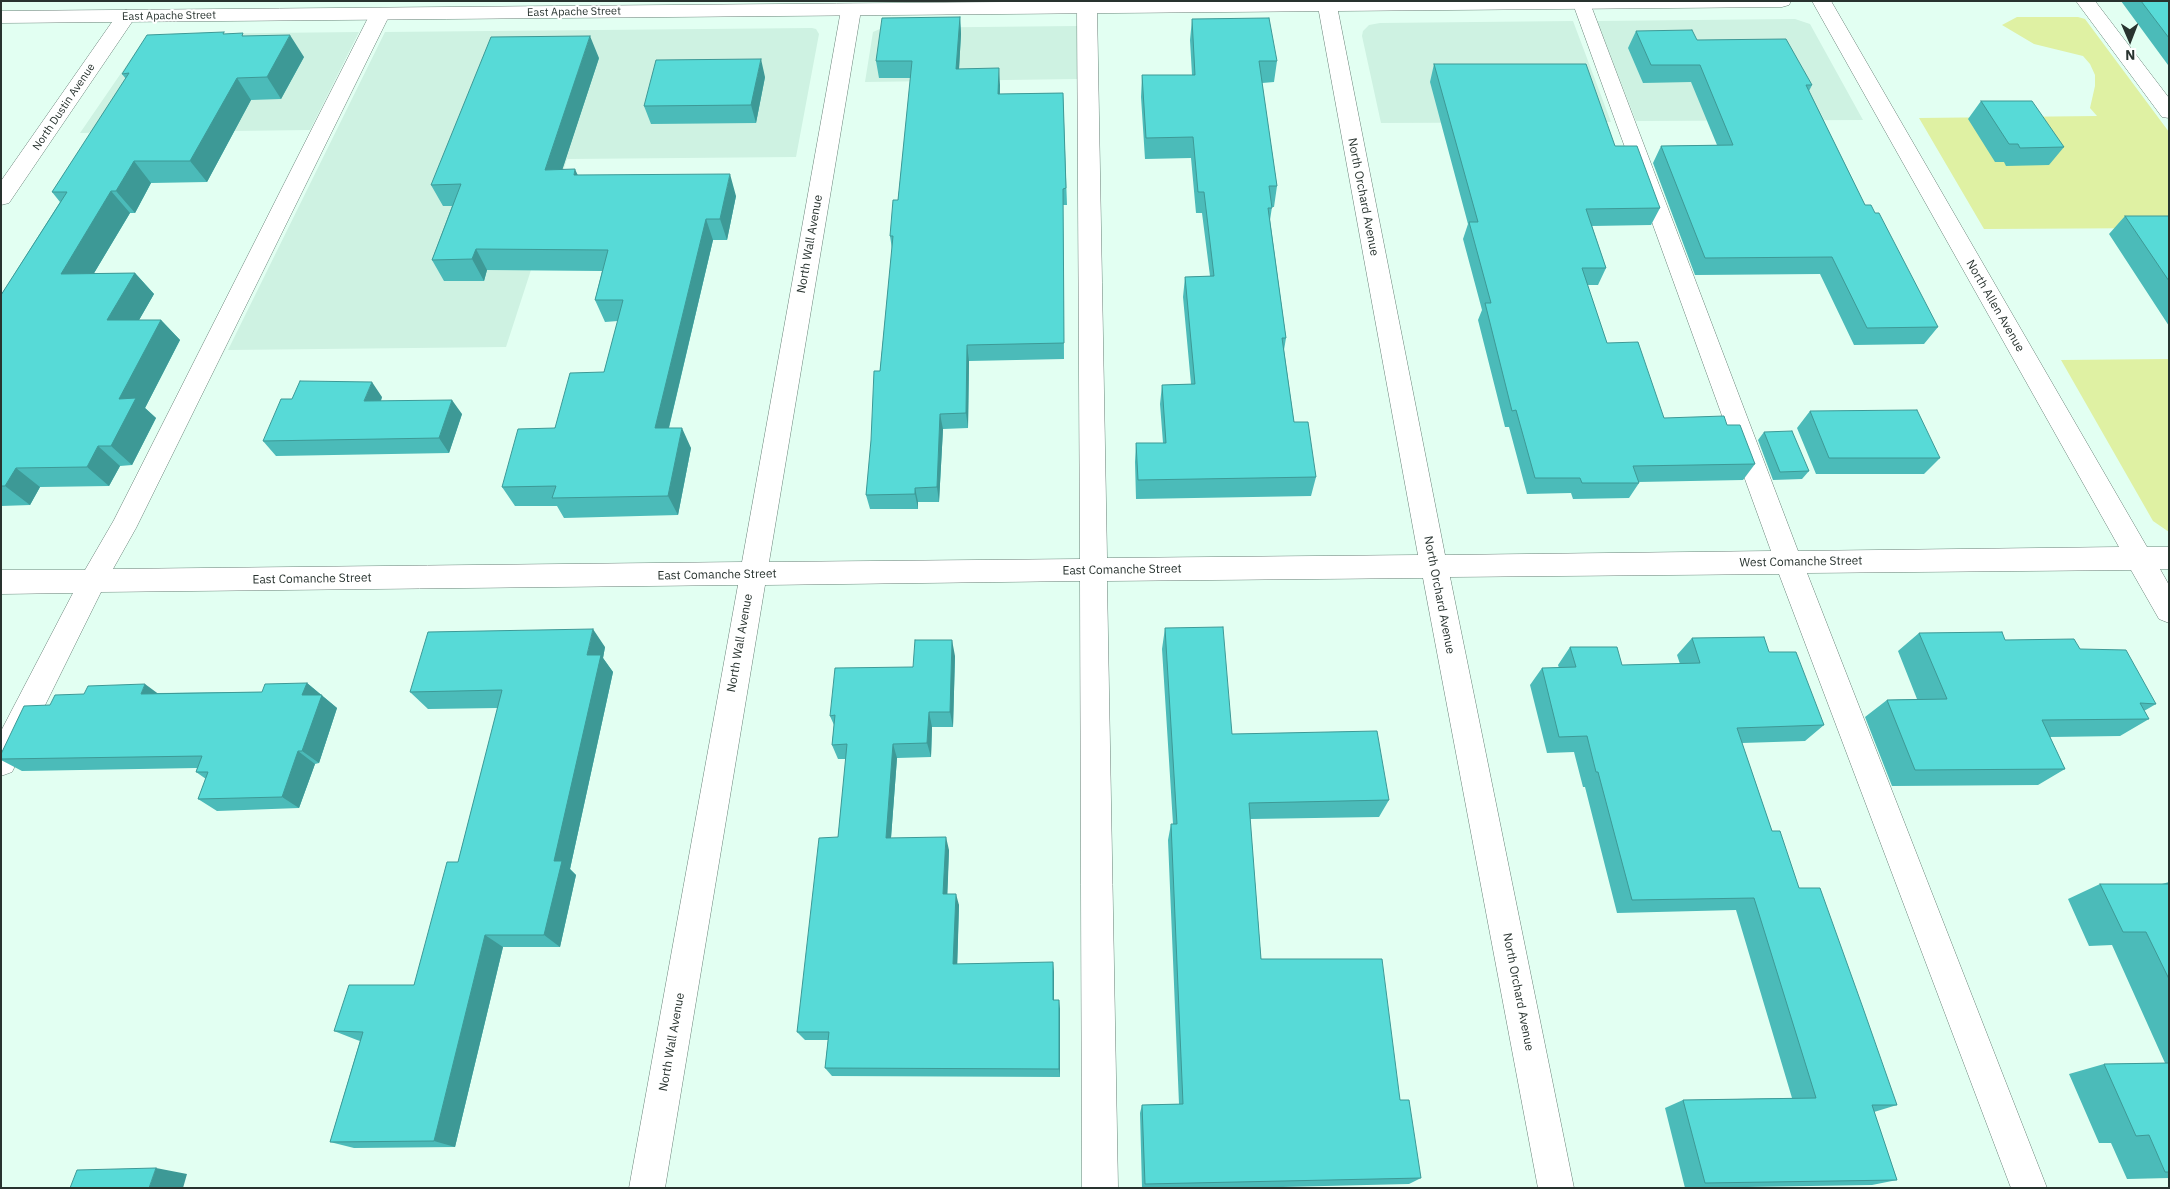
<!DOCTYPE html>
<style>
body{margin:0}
#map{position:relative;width:2170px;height:1189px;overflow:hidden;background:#e2fff2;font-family:"IBM Plex Sans",sans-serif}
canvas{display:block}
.frame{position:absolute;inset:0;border:2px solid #28332f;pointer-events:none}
.north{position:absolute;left:2105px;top:15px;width:50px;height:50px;-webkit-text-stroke:4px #fff;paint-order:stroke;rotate:179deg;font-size:14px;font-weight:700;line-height:20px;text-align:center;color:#28332f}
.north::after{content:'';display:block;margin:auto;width:18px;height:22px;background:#28332f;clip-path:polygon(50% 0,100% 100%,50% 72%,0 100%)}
</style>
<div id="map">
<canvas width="2170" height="1189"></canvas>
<div class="frame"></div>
<div class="north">N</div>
</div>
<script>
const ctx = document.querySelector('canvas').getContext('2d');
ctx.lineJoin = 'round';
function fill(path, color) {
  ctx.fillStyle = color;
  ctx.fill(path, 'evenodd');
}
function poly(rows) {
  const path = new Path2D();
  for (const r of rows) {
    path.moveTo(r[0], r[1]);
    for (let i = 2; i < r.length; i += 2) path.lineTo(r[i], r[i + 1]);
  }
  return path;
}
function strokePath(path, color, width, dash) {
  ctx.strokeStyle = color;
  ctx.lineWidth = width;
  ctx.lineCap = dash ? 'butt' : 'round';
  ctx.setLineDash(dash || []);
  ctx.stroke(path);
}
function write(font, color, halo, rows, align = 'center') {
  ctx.font = font + ' "IBM Plex Sans",sans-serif';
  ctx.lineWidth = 4;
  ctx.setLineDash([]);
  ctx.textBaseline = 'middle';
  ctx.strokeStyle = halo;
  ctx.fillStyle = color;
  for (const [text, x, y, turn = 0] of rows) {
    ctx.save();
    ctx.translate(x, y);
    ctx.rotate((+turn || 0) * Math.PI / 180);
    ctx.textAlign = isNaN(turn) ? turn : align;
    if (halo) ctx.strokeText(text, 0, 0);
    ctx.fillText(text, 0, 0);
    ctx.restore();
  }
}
const built = poly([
 [1795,19,1810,24,1863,120,1636,121,1597,21],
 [1573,21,1611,122,1381,123,1362,36,1363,31,1369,25,1380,23],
 [1077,26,1077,79,865,82,873,32,882,28],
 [812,28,816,29,819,34,796,157,567,159,506,347,228,350,385,32],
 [359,32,310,130,80,133,141,44,173,34]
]);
const green = poly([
 [2017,17,2078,17,2085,19,2169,132,2169,228,1984,229,1919,118,2097,116,2090,108,2095,86,2095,75,2090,64,2083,56,2034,44,2002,25],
 [2169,359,2169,532,2153,521,2061,360]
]);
const minor = poly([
 [1087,1,1094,3,1097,7,1107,558,1418,555,1317,1,1336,1,1445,555,1771,551,1572,1,1590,3,1798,551,2119,547,1812,1,1831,1,2147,547,2169,547,2169,569,2160,569,2169,585,2169,623,2159,619,2131,570,1807,573,2047,1188,2011,1188,1779,574,1450,577,1574,1188,1538,1188,1423,578,1107,581,1118,1188,1082,1188,1080,581,765,585,665,1188,629,1188,738,585,101,592,12,772,1,776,1,731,73,593,1,594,1,570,85,570,114,520,370,14,373,10,380,8,387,10,390,14,136,528,113,569,742,562,841,10,844,6,851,4,858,6,861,10,769,562,1080,559,1077,7,1080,3,1087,1],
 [2076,1,2095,1,2169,98,2169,118,2162,117,2076,1],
 [126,10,133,12,136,16,9,203,1,205,1,181,119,12,126,10]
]);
const major = poly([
 [1115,1,1791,1,1789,5,1782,7,1,23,1,11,1115,1]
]);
const wall = poly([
 [2121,1,2169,1,2169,65,2168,65],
 [960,17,961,34,959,69,1000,85,1000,94,1063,93,1067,205,1063,205,1064,359,969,361,968,428,943,429,939,502,918,502,918,509,870,509,866,495,880,371,892,249,890,236,898,200,911,78,879,78,876,61],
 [1192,19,1277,61,1274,82,1262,83,1277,186,1274,207,1272,207,1270,220,1286,338,1284,350,1294,422,1316,477,1311,496,1136,499,1135,462,1136,443,1163,443,1160,404,1162,385,1191,384,1183,297,1185,277,1210,276,1202,213,1196,213,1191,158,1145,159,1141,97,1142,75,1192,75,1190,40],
 [1636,31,1697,40,1812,85,1809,91,1865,205,1938,327,1924,344,1854,345,1820,274,1695,275,1653,163,1661,146,1717,145,1691,82,1643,83,1628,48],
 [225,34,245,36,304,57,281,99,251,100,207,182,151,183,135,213,130,213,94,273,135,273,154,294,139,320,161,320,180,340,145,408,156,418,132,465,120,466,109,486,40,487,30,505,1,506,1,295,60,202,52,192,126,79,122,74],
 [599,58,562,170,578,175,736,196,727,240,713,240,669,428,691,448,678,515,564,518,557,506,515,506,502,487,604,372,618,321,605,322,595,300,602,271,487,270,484,281,444,281,432,260,452,206,443,206,431,185],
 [1434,64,1615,146,1660,208,1651,225,1592,226,1606,268,1598,285,1587,285,1607,343,1664,418,1727,425,1755,464,1743,480,1638,482,1639,483,1629,498,1573,499,1571,493,1527,494,1509,427,1505,427,1478,320,1482,310,1463,239,1468,224,1430,82],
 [765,77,756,123,651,124,644,106],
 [1981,101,2064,147,2049,165,2006,166,2004,162,1995,162,1968,119],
 [2125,216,2169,216,2169,326,2109,234],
 [382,397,381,401,462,414,449,453,276,456,263,441],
 [1810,411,1940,458,1924,474,1816,474,1797,428],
 [1764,432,1809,471,1802,479,1773,480,1758,440],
 [1165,628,1232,734,1389,800,1379,817,1250,819,1261,959,1400,1100,1421,1178,1409,1184,1241,1188,1142,1188,1140,1113,1142,1105,1179,1104,1168,840,1171,824,1173,824,1162,649],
 [1919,633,2005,640,2080,649,2156,704,2144,711,2149,719,2120,736,2050,737,2065,769,2038,785,1892,786,1865,717,1887,700,1917,699,1898,651],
 [1692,638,1769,652,1824,725,1805,741,1742,743,1772,831,1799,888,1897,1105,1874,1112,1897,1180,1872,1185,1685,1188,1665,1108,1683,1100,1792,1098,1736,910,1617,913,1585,787,1583,787,1574,752,1547,753,1530,685,1542,668,1559,668,1558,665,1570,647,1622,665,1680,664,1677,655],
 [605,647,603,658,613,672,570,869,576,875,560,947,503,947,455,1147,354,1148,330,1142,360,1041,357,1040,334,1031,414,985,458,862,498,708,428,709,410,692],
 [955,656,953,727,932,727,931,757,897,758,891,838,949,850,947,894,959,905,957,964,1054,972,1054,1000,1060,1009,1060,1077,832,1076,825,1068,828,1040,805,1040,797,1032,838,837,846,759,838,759,832,745,834,725,830,716,913,667],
 [307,683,337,708,319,763,315,764,299,808,217,811,198,799,206,779,196,772,197,768,22,771,1,760,1,754,50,705,158,693,262,692],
 [2169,882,2169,1178,2127,1179,2111,1143,2099,1143,2069,1074,2104,1064,2165,1063,2112,945,2089,946,2068,899,2100,884,2162,884]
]);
const shadedWall = poly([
 [960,17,961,34,958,86,956,69],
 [290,35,304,57,281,99,267,77],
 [590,36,599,58,555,192,545,170],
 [761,59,765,77,756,123,751,105],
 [999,68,1000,85,999,110,998,94],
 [237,78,251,100,207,182,190,161],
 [134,161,151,183,135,213,116,191],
 [575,169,585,191,574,175],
 [730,174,736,196,727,240,720,219],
 [111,191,130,213,81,295,61,274],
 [706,219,713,240,664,448,655,428],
 [476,249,487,270,484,281,472,259],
 [135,273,154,294,127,341,107,320],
 [161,320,180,340,145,408,156,418,132,465,111,446,119,399],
 [967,345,969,361,968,428,966,413],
 [372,382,382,397,375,415,364,401],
 [452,400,462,414,449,453,439,438],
 [940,414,943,429,939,502,937,487],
 [682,428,691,448,678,515,668,496],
 [98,446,120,466,109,486,87,467],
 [16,468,40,487,30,505,5,486],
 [915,488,918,502,918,509,915,494],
 [593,629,605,647,603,658,613,672,570,869,576,875,560,947,544,935,554,861,587,655],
 [952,640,955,656,953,727,950,712],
 [307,683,337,708,319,763,302,751,302,695],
 [145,684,164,698,141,694],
 [929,712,932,727,931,757,927,743],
 [893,744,897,758,890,851,886,838],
 [298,751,315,764,299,808,282,797],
 [946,837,949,850,947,906,943,894],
 [956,894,959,905,957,974,953,964],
 [485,935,503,947,455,1147,434,1141],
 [1053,962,1054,972,1054,1009,1053,1000],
 [1059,1000,1060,1009,1060,1077,1059,1069],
 [156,1168,187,1174,183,1188,149,1188]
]);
const building = poly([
 [2141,1,2169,1,2169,38,2141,1],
 [960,17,956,69,999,68,998,94,1063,93,1066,188,1063,189,1064,343,967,345,966,413,940,414,937,487,915,488,915,494,866,495,871,440,874,371,880,371,893,236,890,236,893,200,898,200,912,61,876,61,882,18,960,17],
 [1269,18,1277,61,1259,61,1277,186,1269,186,1272,208,1268,208,1286,338,1282,338,1294,422,1308,422,1316,477,1138,480,1136,443,1166,443,1162,385,1195,384,1185,277,1214,276,1204,192,1198,192,1193,137,1146,138,1142,75,1195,75,1192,19,1269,18],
 [1692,30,1697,40,1786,39,1812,85,1806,85,1865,205,1871,205,1875,213,1879,213,1938,327,1867,328,1832,257,1705,258,1661,146,1733,145,1700,65,1651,65,1636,31,1692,30],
 [224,32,223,34,243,33,242,36,290,35,267,77,237,78,190,161,134,161,116,191,111,191,61,274,135,273,107,320,161,320,119,399,136,398,111,446,98,446,87,467,16,468,5,486,1,486,1,295,67,192,52,192,129,73,122,74,147,35,224,32],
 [590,36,545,170,575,169,574,175,730,174,720,219,706,219,655,428,682,428,668,496,552,498,556,486,502,487,518,429,555,428,570,373,604,372,623,300,595,300,608,250,476,249,472,259,432,260,461,184,431,185,491,37,590,36],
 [761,59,751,105,644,106,656,60,761,59],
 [1434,64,1586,64,1615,146,1637,146,1660,208,1586,209,1606,268,1582,268,1607,343,1638,342,1664,418,1724,416,1727,425,1740,425,1755,464,1633,466,1639,483,1582,483,1580,478,1535,478,1516,410,1512,411,1485,303,1491,303,1469,222,1478,222,1434,64],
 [1981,101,2032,101,2064,147,2020,148,2018,144,2009,144,1981,101],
 [2125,216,2169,216,2169,281,2125,216],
 [300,381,372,382,364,401,452,400,439,438,263,441,281,399,292,399,300,381],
 [1917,410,1940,458,1829,458,1810,411,1917,410],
 [1792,431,1809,471,1780,472,1764,432,1792,431],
 [1223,627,1232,734,1377,731,1389,800,1249,803,1261,959,1382,959,1400,1100,1409,1100,1421,1178,1145,1184,1142,1105,1183,1104,1171,824,1177,824,1165,628,1223,627],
 [593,629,587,655,601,655,554,861,562,861,544,935,485,935,434,1141,330,1142,363,1032,334,1031,349,985,414,985,447,862,458,862,502,690,410,692,428,632,593,629],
 [2002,632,2005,640,2074,639,2080,649,2126,650,2156,704,2140,703,2149,719,2042,720,2065,769,1915,770,1887,700,1947,699,1919,633,2002,632],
 [1764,637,1769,652,1796,652,1824,725,1737,728,1772,831,1780,831,1799,888,1820,888,1863,1008,1897,1105,1872,1105,1897,1180,1705,1183,1683,1100,1816,1098,1754,898,1632,900,1598,772,1596,772,1587,736,1559,737,1542,668,1576,667,1570,647,1617,647,1622,665,1700,663,1692,638,1764,637],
 [915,640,952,640,950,712,929,712,927,743,893,744,886,838,946,837,943,894,956,894,953,964,1053,962,1053,1000,1059,1000,1059,1069,825,1068,829,1032,797,1032,819,838,838,837,847,744,832,745,835,715,830,716,835,668,913,667,915,640],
 [307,683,302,695,322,695,302,751,298,751,282,797,198,799,208,772,196,772,202,756,1,759,1,754,24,706,50,705,55,695,84,694,88,686,145,684,141,694,262,692,265,684,307,683],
 [2100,884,2169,884,2169,979,2146,932,2123,932,2100,884],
 [2169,1063,2169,1172,2165,1172,2149,1135,2136,1136,2104,1064,2169,1063],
 [156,1168,149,1188,70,1188,77,1170,156,1168]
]);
const farStreetnames = [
 ["East Apache Street",574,12,-1],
 ["East Apache Street",169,16,-1],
 ["North Dustin Avenue",64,107,-56]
];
const streetNames = [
 ["North Orchard Avenue",1363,197,79],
 ["North Wall Avenue",810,244,-80],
 ["North Allen Avenue",1995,306,60],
 ["West Comanche Street",1801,562,-1],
 ["East Comanche Street",1122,570,-1],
 ["East Comanche Street",717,575,-1],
 ["East Comanche Street",312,579,-1],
 ["North Orchard Avenue",1439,595,79],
 ["North Wall Avenue",740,643,-80],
 ["North Orchard Avenue",1518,992,79],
 ["North Wall Avenue",672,1042,-80]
];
fill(built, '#cef2e2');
fill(green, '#dff1a3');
strokePath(minor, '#698278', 1);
strokePath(major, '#698278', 1);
fill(minor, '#fff');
fill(major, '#fff');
fill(wall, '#4bbbb9');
fill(shadedWall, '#3d9996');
fill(building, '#57dad7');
strokePath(building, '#3d9996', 1);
write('11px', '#28332f', '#fff', farStreetnames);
write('12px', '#28332f', '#fff', streetNames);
</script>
